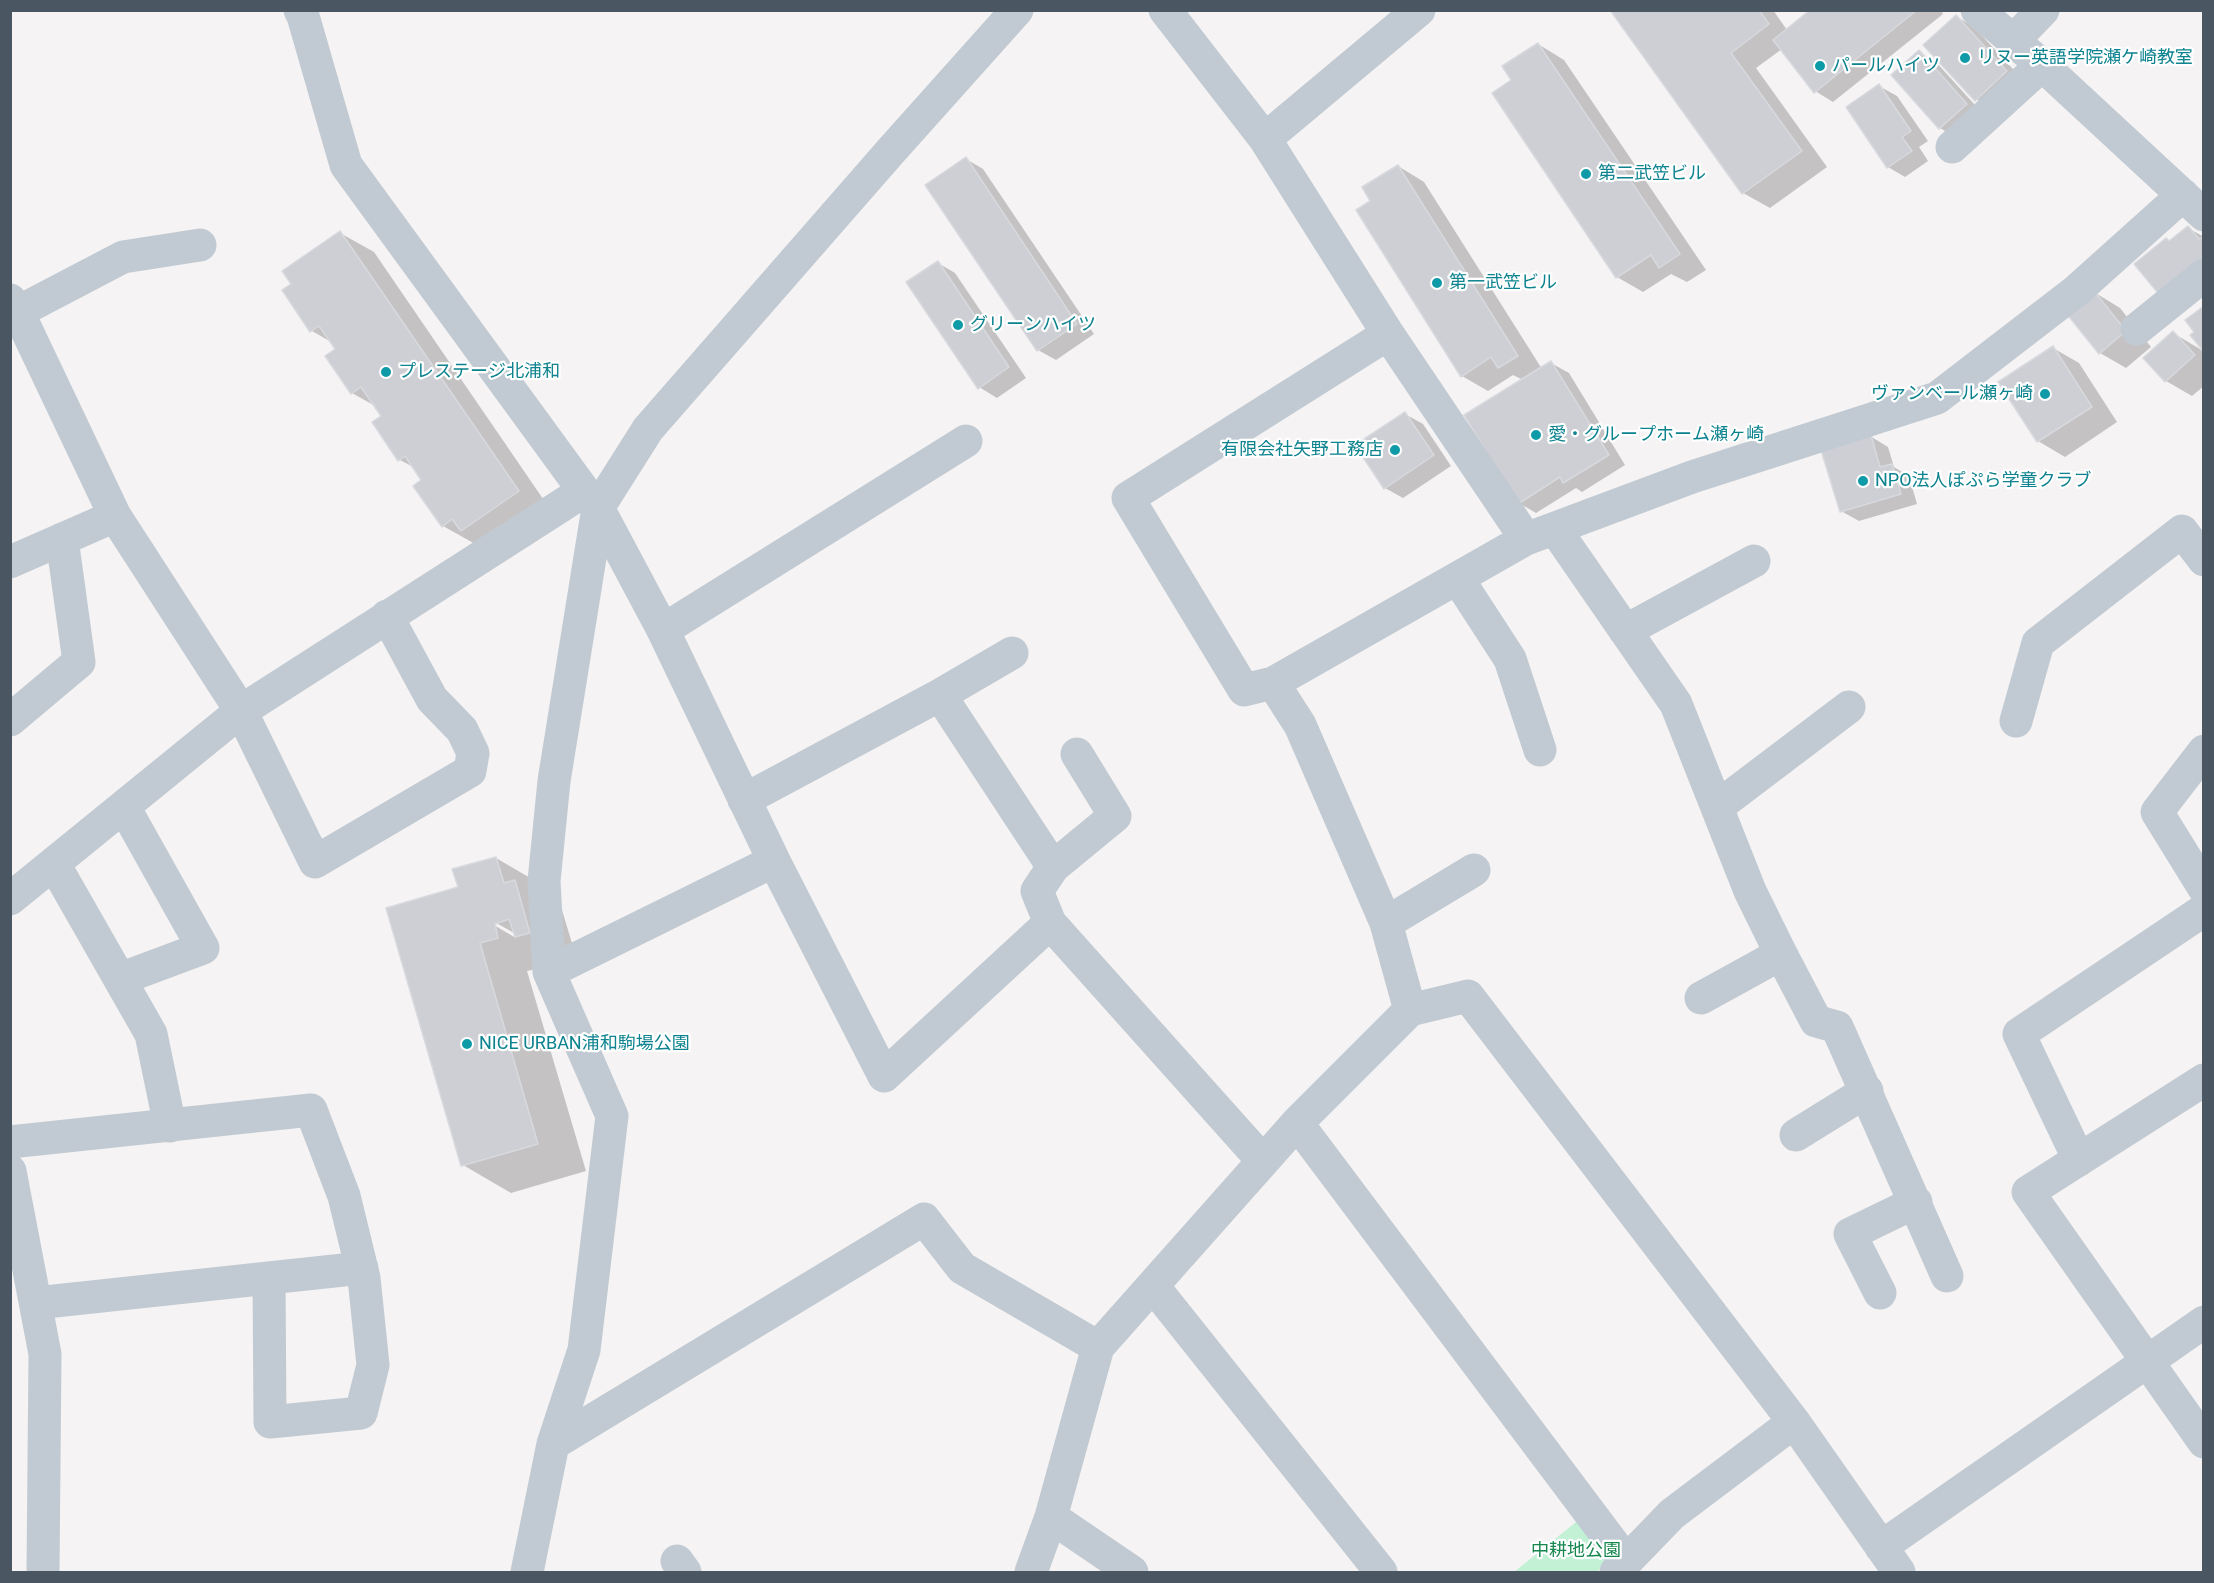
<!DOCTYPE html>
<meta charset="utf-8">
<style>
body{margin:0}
#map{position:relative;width:2214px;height:1583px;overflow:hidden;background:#f5f3f3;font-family:Roboto,sans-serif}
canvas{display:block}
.frame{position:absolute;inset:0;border:12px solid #4a5661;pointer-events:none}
</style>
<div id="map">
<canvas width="2214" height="1583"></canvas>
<div class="frame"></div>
</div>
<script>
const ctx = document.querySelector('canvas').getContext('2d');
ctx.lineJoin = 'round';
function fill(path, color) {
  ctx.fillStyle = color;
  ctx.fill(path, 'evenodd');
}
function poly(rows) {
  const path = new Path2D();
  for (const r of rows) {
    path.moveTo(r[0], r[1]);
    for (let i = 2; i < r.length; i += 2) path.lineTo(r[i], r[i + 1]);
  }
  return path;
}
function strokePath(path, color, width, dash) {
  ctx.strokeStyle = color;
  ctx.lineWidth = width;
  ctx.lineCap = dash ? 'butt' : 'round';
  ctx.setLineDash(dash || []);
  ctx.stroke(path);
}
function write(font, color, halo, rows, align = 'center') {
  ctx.font = font + ' Roboto,"Noto Sans JP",sans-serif';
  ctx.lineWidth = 4.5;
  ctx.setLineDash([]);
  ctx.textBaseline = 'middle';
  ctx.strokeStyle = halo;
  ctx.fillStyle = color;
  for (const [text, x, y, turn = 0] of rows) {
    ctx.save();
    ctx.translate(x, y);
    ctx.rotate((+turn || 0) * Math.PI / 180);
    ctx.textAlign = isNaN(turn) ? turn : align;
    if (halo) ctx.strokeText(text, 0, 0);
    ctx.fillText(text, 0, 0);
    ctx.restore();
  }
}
const green = poly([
 [1581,1518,1611,1556,1597,1572,1514,1572]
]);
const shadow = poly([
 [1611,10,1773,10,1787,30,1812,10,1941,10,1943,14,1833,102,1815,91,1782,49,1756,68,1827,167,1770,208,1743,193],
 [1957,17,1974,27,2024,81,1994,110,1976,99],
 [1538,44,1564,60,1706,270,1687,282,1671,274,1643,292,1617,277,1513,80],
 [1919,52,1936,62,1984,115,1957,138,1940,128],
 [1879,86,1897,96,1928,141,1919,147,1928,161,1905,177,1888,167],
 [966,159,983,169,1094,334,1056,360,1038,350],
 [1398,166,1424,182,1542,369,1551,363,1569,373,1625,465,1582,492,1576,488,1536,513,1519,503,1523,380,1513,375,1488,391,1462,376,1372,201],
 [2188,228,2204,237,2204,281,2170,242],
 [340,233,374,252,552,512,477,545,443,526,423,480,415,468,400,460,383,416,377,407,352,393,337,349,333,343,312,331,293,285],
 [938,263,955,273,1026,378,997,398,979,387],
 [2094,292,2120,308,2151,347,2126,368,2100,353],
 [2173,333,2200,349,2204,353,2204,386,2192,396,2166,381],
 [2053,348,2079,363,2117,422,2065,457,2038,441,2000,382],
 [1405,414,1423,424,1451,466,1403,498,1385,488],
 [1870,436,1888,447,1894,467,1909,476,1917,504,1859,521,1841,511],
 [496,858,544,886,549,902,562,910,577,960,527,971,586,1171,511,1193,463,1165,460,888],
 [489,919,516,934,516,938,487,921]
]);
const building = poly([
 [1610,10,1759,10,1769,24,1731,53,1802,151,1742,194,1610,10],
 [1810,10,1917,10,1814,93,1773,40,1810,10],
 [1956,15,2007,71,1975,101,1923,45,1956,15],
 [1538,43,1680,254,1659,268,1651,255,1616,278,1492,93,1511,80,1502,66,1538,43],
 [1919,50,1967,104,1939,129,1891,75,1919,50],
 [1879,84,1911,131,1902,137,1912,151,1887,168,1846,107,1879,84],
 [966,157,1077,324,1037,351,925,185,966,157],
 [1398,165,1518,356,1498,368,1491,357,1461,377,1356,210,1370,201,1362,187,1398,165],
 [2188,226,2199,239,2204,237,2204,257,2158,293,2134,264,2166,238,2169,241,2188,226],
 [340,231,519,491,461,531,452,519,442,527,413,486,421,480,405,456,398,461,372,422,381,416,361,387,351,394,325,356,335,349,319,326,310,332,282,290,291,284,282,271,340,231],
 [938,261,1009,367,978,389,906,282,938,261],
 [2094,291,2126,331,2099,354,2066,313,2094,291],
 [2204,306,2204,352,2190,335,2194,332,2185,320,2204,306],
 [2173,331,2195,355,2165,382,2143,358,2173,331],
 [2053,346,2092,407,2037,442,1998,382,2053,346],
 [1551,361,1609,455,1563,483,1560,477,1518,504,1464,415,1551,361],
 [1405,412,1434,455,1384,489,1355,445,1405,412],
 [1871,435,1880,467,1892,464,1901,494,1840,512,1821,450,1871,435],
 [496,857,504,883,515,880,530,933,515,937,509,919,495,924,498,938,480,943,538,1144,461,1166,386,908,458,887,452,869,496,857]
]);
const minor = poly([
 [300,10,303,16,346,165,584,491,598,508,663,630,774,861,884,1076,1050,923,1263,1161],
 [1165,10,1265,139,1388,334,1526,539],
 [1977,10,2042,65,2204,215],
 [2013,41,2043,10],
 [1265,139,1419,10],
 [1952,147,2042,65],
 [10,300,18,312,115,516,241,711,315,862,470,771,473,753,462,730,432,699,387,616],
 [18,312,123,257,200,245],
 [2137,329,2204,275],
 [1388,334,1128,498,1244,690,1273,683,1300,725,1386,923,1410,1010],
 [1555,529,1676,704,1750,891,1781,954,1816,1021,1837,1027,1947,1276],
 [10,562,115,516],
 [1458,579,1510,659,1540,750],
 [663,630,966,441],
 [1625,631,1754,561],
 [1273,683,1526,539,1692,477,1937,398,2076,291,2183,195],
 [940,695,1053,867],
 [10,720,79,662,62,539],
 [2016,721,2038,643,2182,531,2204,560],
 [2204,751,2157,812,2204,888],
 [744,800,940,695,1012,653],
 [1717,807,1849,707],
 [54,864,151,1034,170,1126],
 [10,899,241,711,584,491],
 [1050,923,1037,891,1053,867,1115,816,1077,754],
 [1386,923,1474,870],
 [549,972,774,861],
 [120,979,203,948,124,807],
 [1701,998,1781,954],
 [2204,1080,2028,1192,2204,1442],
 [1297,1123,1626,1561],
 [1796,1135,1867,1091],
 [10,1142,311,1110,344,1196,364,1278,373,1365,361,1413,270,1422,269,1278],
 [2079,1160,2019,1034,2204,910],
 [10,1171,45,1354,43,1572],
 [1153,1286,1381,1572],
 [1880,1293,1850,1234,1916,1202],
 [36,1303,362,1268],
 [553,1444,924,1219,962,1268,1098,1347],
 [1051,1517,1132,1572],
 [1881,1547,2204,1322],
 [677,1561,685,1572],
 [527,1572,553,1444,584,1350,612,1116,549,972,544,881,554,781,598,508,648,429,890,152,1017,10],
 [1031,1572,1051,1517,1098,1347,1297,1123,1410,1010,1468,996,1794,1422,1899,1572],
 [1616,1572,1672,1514,1794,1422]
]);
const markers = [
 [1965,58,6,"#0f9aa8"],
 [1820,66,6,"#0f9aa8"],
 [1586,174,6,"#0f9aa8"],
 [1437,283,6,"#0f9aa8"],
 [958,325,6,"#0f9aa8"],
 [386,372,6,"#0f9aa8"],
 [2045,394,6,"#0f9aa8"],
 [1536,435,6,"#0f9aa8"],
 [1395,450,6,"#0f9aa8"],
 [1863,481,6,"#0f9aa8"],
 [467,1044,6,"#0f9aa8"]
];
const cultureNames = [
 ["リヌー英語学院瀬ケ崎教室",1977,58],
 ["パールハイツ",1832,66],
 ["第二武笠ビル",1598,174],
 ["第一武笠ビル",1449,283],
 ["グリーンハイツ",970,325],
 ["プレステージ北浦和",398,372],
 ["ヴァンベール瀬ヶ崎",2033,394,"right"],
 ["愛・グループホーム瀬ヶ崎",1548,435],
 ["有限会社矢野工務店",1383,450,"right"],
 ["NPO法人ぽぷら学童クラブ",1875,481],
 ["NICE URBAN浦和駒場公園",479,1044]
];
const parkNames = [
 ["中耕地公園",1576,1551]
];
fill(green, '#c3f1d5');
fill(shadow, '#0003');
fill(building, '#cdcfd5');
strokePath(building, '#d7d9de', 1.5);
strokePath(minor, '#c1cad2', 33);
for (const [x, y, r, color] of markers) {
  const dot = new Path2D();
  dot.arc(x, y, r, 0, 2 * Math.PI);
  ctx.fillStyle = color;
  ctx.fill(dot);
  strokePath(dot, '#fff', 2);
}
write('18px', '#0d838f', '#fff', cultureNames, 'left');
write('18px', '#17864f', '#fff', parkNames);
</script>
